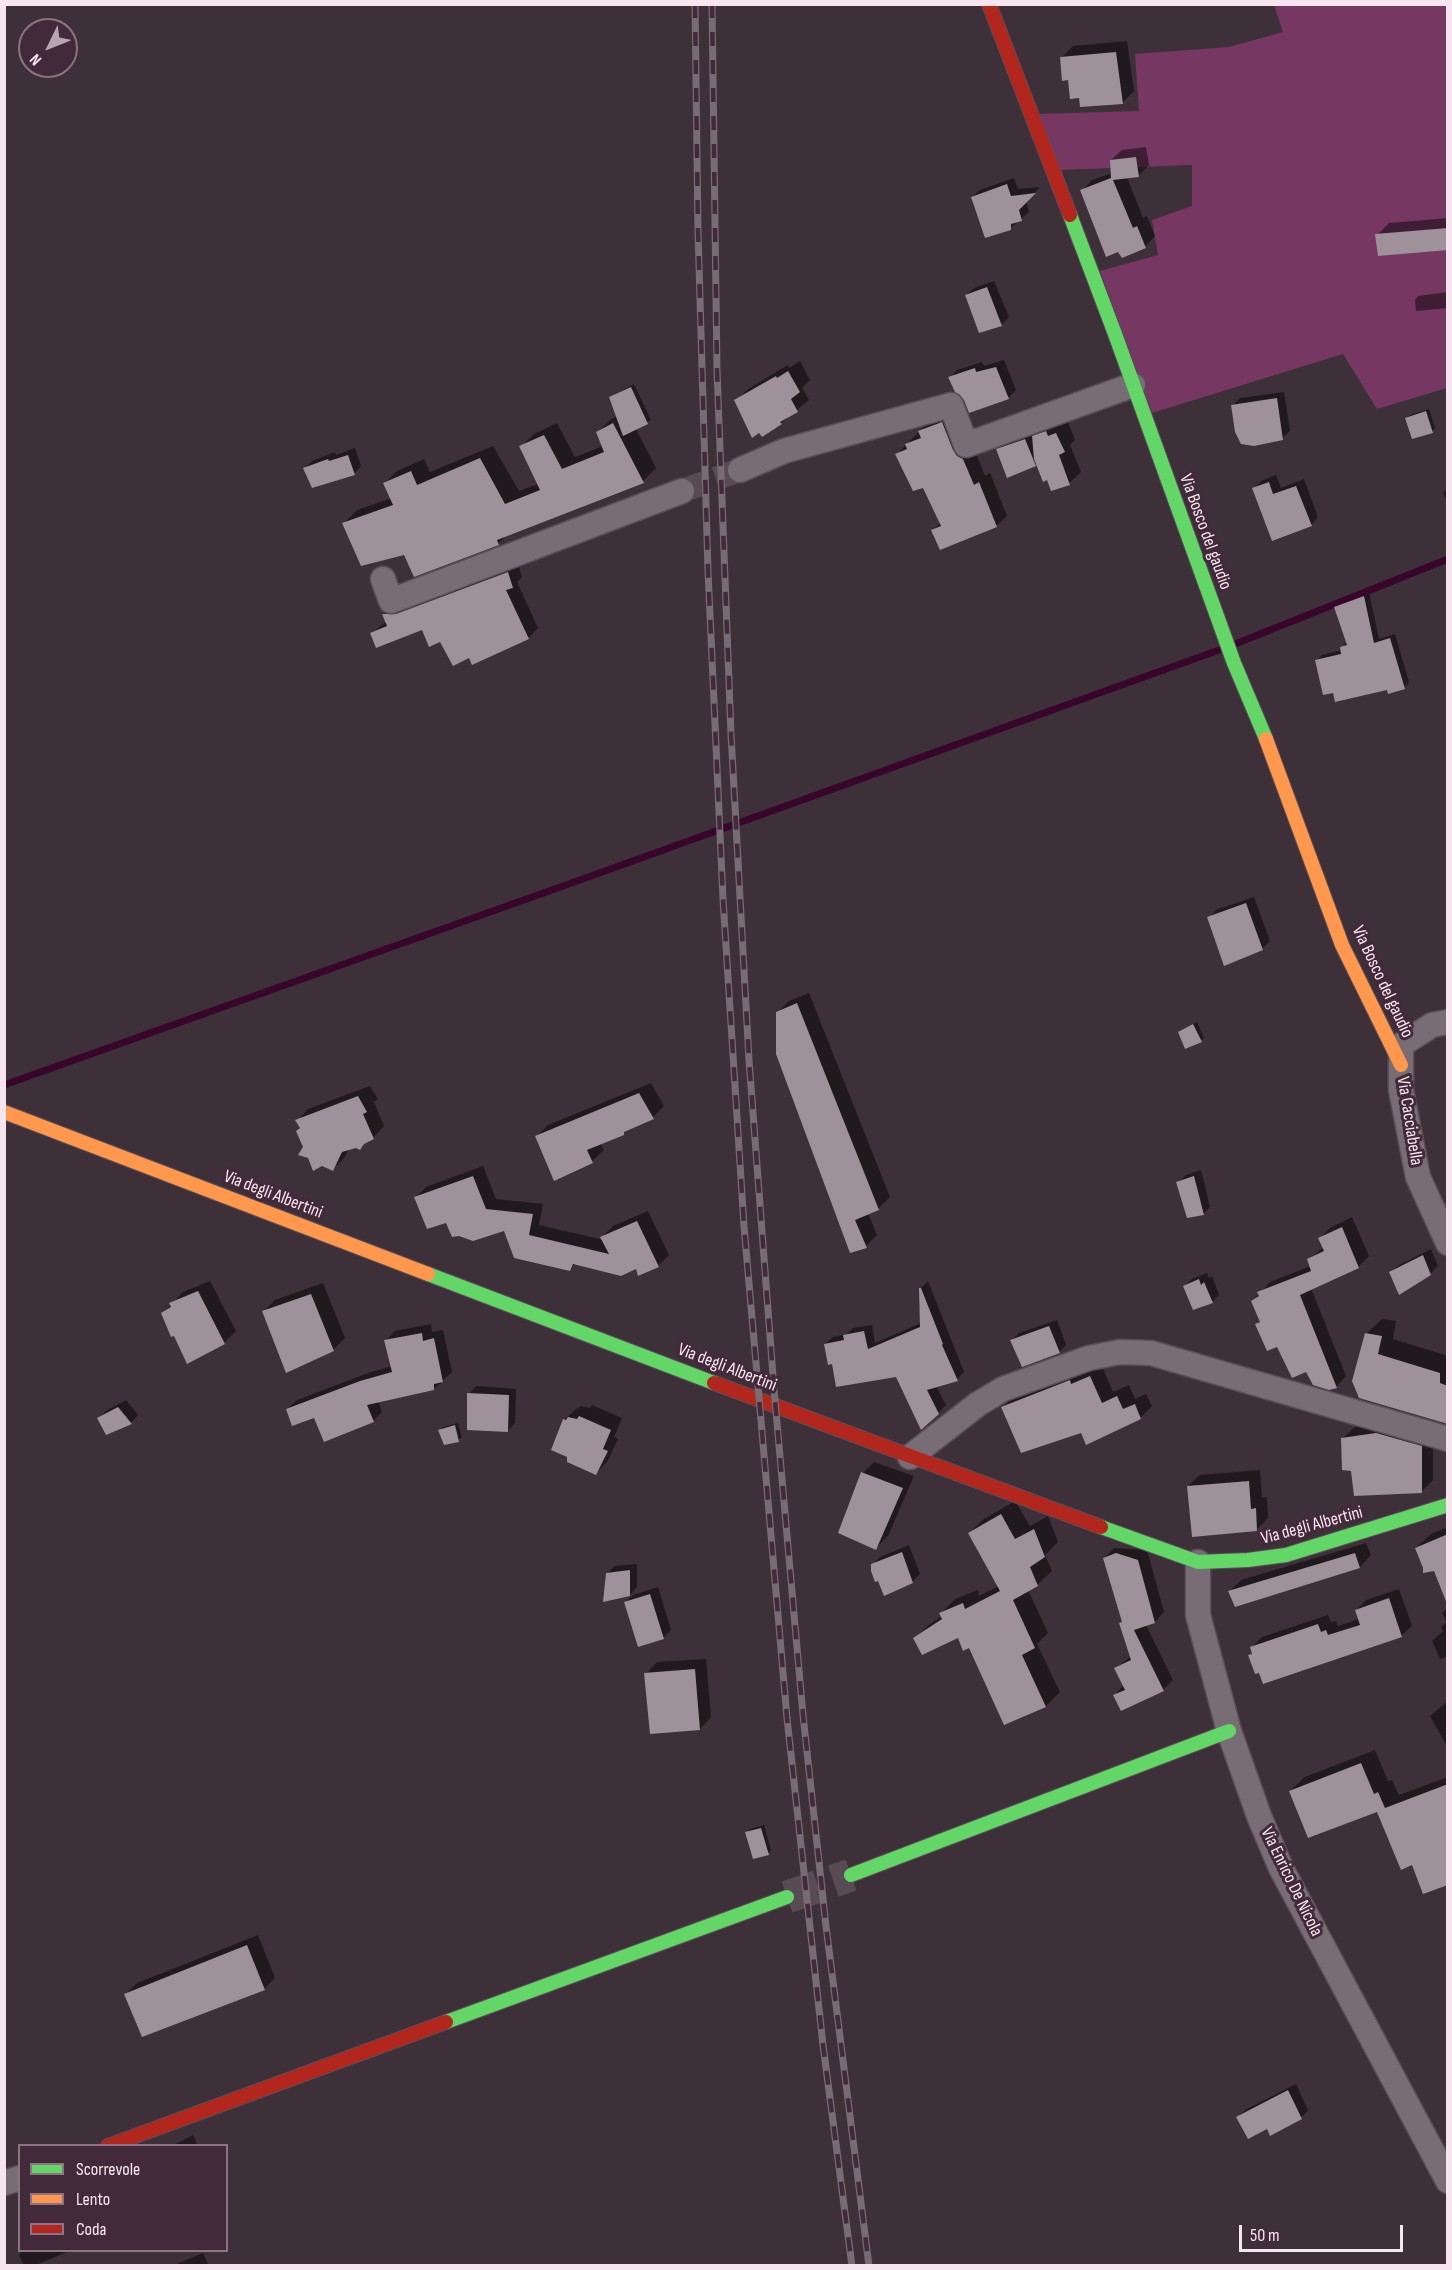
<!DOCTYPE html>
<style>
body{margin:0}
#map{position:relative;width:1452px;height:2270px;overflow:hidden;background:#3d3039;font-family:"Sofia Sans Condensed",sans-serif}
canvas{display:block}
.frame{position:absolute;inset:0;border:6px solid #f7e6f0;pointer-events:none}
.legend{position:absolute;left:18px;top:2144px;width:210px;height:108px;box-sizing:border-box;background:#432a3a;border:2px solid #8b7583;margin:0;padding:8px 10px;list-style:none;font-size:18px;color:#f7e6f0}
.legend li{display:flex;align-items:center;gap:12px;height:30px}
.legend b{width:30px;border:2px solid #8b7583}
.north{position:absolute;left:18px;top:18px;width:60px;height:60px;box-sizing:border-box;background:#432a3a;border:2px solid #8b7583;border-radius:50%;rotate:227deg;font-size:16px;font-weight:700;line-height:24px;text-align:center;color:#f7e6f0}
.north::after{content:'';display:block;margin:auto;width:21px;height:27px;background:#b6a6b0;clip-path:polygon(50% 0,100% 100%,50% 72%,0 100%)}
.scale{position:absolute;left:1239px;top:2225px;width:164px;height:27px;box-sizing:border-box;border:3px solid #f7e6f0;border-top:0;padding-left:8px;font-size:18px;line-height:21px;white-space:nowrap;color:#f7e6f0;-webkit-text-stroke:4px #432a3a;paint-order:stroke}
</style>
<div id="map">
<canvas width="1452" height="2270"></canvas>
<div class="frame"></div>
<ul class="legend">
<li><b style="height:8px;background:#63d668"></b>Scorrevole</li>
<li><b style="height:8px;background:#ff974d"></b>Lento</li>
<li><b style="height:8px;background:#b3261e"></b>Coda</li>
</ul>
<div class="north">N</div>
<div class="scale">50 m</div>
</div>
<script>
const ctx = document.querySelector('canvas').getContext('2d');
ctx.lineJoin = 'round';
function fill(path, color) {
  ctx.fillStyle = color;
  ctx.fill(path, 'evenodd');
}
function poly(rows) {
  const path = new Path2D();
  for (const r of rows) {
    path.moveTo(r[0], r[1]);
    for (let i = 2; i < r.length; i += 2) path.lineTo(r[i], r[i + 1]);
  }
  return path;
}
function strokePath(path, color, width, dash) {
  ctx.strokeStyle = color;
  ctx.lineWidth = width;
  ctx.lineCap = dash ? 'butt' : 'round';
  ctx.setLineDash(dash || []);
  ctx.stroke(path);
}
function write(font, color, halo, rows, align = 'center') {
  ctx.font = font + ' "Sofia Sans Condensed",sans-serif';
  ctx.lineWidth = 6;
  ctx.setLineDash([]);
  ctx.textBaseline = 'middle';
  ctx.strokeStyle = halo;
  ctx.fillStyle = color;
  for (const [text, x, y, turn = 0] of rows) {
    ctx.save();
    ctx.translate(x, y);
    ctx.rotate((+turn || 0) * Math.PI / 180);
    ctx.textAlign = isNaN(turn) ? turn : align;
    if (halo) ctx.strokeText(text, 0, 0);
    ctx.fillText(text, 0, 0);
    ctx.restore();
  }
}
const green = poly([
 [1274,5,1447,5,1447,388,1377,409,1343,354,1152,413,1100,271,1158,255,1152,220,1192,206,1192,165,1058,170,1037,114,1139,111,1135,54,1229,47,1283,32]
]);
const shadow = poly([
 [1127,41,1134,91,1123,102,1081,97,1069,79,1061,58,1073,46],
 [1146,147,1149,165,1138,176,1127,177,1143,218,1147,216,1155,236,1145,247,1082,191,1092,180,1112,173,1111,160,1122,150],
 [1014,178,1018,189,1040,187,1026,202,1029,212,1010,228,972,197,980,190],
 [1448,218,1448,249,1377,235,1389,223],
 [994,281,1009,317,1002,324,980,331,966,295,974,288],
 [1448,292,1448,308,1416,311,1415,300,1418,296],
 [1004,360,1016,390,1008,398,965,399,950,377,957,370,982,362,984,366],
 [800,361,810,380,802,388,809,400,781,423,736,401,748,389,788,365,789,368],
 [634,384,651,420,636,429,656,468,643,481,508,534,498,544,405,553,344,523,357,510,392,498,384,484,397,471,424,459,430,472,493,446,519,491,538,484,521,447,534,434,557,423,575,457,603,446,598,432,611,419,617,416,610,397],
 [1284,392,1290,431,1282,438,1232,406,1240,398],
 [1429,409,1435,428,1432,431,1406,419,1410,415],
 [953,413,974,448,985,476,990,473,1007,516,996,526,933,530,941,522,924,486,897,454,930,421],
 [1057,421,1060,426,1068,422,1075,440,1070,445,1081,472,1069,483,1048,478,1037,463,1035,465,998,450,1009,438,1037,428,1038,433,1046,425],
 [355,448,361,466,354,474,305,468,312,461,335,452,336,455],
 [1276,475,1281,488,1304,479,1318,517,1311,525,1254,488,1261,481],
 [1448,489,1448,503,1443,493],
 [518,563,522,577,517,582,538,628,528,638,469,656,423,628,372,633,387,621,384,614,393,605],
 [1369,592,1379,639,1395,634,1409,682,1404,688,1334,691,1316,661,1322,655,1342,650,1341,648,1348,641,1336,608,1341,602],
 [1254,897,1270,941,1262,949,1209,918,1216,910],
 [809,993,890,1197,878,1209,868,1213,877,1235,866,1246,851,1251,777,1013,789,1001],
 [1197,1022,1204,1038,1201,1041,1184,1029],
 [651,1083,664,1106,653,1117,628,1129,623,1133,600,1143,604,1150,592,1161,537,1136,548,1125],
 [370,1086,378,1099,374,1102,384,1126,373,1138,349,1148,345,1157,333,1169,304,1147,301,1127,297,1121,308,1109],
 [483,1166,496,1199,543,1204,539,1225,604,1240,602,1237,613,1226,648,1211,669,1255,658,1266,576,1263,570,1269,504,1229,447,1221,416,1197,426,1187],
 [1201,1170,1210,1207,1203,1214,1178,1183,1186,1175],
 [1352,1217,1369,1256,1358,1267,1311,1288,1346,1376,1336,1387,1307,1370,1257,1324,1261,1320,1253,1301,1270,1282,1311,1266,1308,1260,1324,1247,1320,1238,1330,1228],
 [1431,1249,1438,1266,1430,1274,1391,1272,1399,1265],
 [1207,1273,1209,1278,1212,1276,1219,1295,1212,1302,1185,1286,1192,1279],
 [210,1281,236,1331,224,1343,163,1313,183,1292],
 [928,1281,964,1372,957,1379,936,1386,946,1405,938,1413,897,1375,833,1362,825,1344,833,1337,847,1334,853,1328,872,1325,875,1343,921,1323,921,1288],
 [323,1283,345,1338,333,1350,264,1311,275,1300],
 [1382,1319,1396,1321,1393,1339,1448,1356,1448,1422,1353,1381,1366,1334],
 [1057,1320,1066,1345,1059,1352,1012,1340,1019,1333],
 [431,1324,432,1332,443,1330,452,1372,434,1389,378,1401,382,1412,373,1421,315,1416,287,1409,297,1400,371,1372,392,1366,386,1341,395,1331],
 [1102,1366,1113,1392,1129,1385,1135,1399,1146,1394,1152,1406,1140,1418,1003,1407,1014,1396,1081,1370,1083,1374],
 [476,1386,516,1389,515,1423,508,1431,469,1394],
 [126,1400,138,1415,131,1423,99,1418,106,1411],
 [592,1405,622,1418,614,1437,618,1439,607,1462,596,1473,568,1456,564,1420,576,1409,581,1406,590,1408],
 [1388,1422,1433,1435,1433,1480,1422,1491,1353,1470,1343,1438,1355,1427],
 [458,1423,462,1437,458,1440,439,1431,443,1427],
 [874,1462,914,1476,888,1536,876,1548,863,1473],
 [1260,1470,1262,1498,1267,1497,1268,1518,1256,1530,1188,1486,1200,1475],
 [1015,1501,1030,1526,1048,1516,1058,1542,1045,1555,1052,1571,1037,1585,1028,1590,1048,1633,1037,1644,1060,1692,1046,1706,958,1636,915,1638,930,1624,942,1616,941,1613,955,1599,978,1590,979,1596,999,1586,969,1533,984,1519],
 [1448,1527,1448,1600,1434,1569,1416,1548,1431,1534],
 [1366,1543,1371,1555,1360,1567,1230,1591,1241,1580],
 [909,1545,920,1574,912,1582,872,1565,880,1557],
 [1114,1548,1147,1550,1164,1612,1155,1622,1146,1625,1173,1680,1163,1690,1115,1695,1124,1685,1116,1668,1131,1656,1124,1621,1104,1558],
 [637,1564,637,1587,630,1595,607,1573,615,1566],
 [658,1587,671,1630,663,1638,626,1602,633,1595],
 [1399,1589,1412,1626,1401,1636,1250,1655,1253,1652,1252,1647,1262,1637,1328,1615,1331,1622,1336,1621,1338,1626,1359,1619,1356,1610,1366,1600],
 [1448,1608,1448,1656,1440,1659,1432,1641,1443,1631,1441,1627,1447,1622,1442,1613],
 [706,1659,711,1717,700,1729,646,1674,657,1662],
 [1448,1701,1448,1748,1430,1716],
 [1375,1750,1388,1781,1392,1780,1399,1795,1448,1777,1448,1883,1413,1863,1377,1810,1290,1791,1305,1777],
 [764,1825,771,1850,768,1853,747,1832,750,1829],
 [258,1935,275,1978,264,1989,126,1994,137,1983],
 [1296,2084,1308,2110,1301,2118,1268,2127,1238,2118,1245,2110],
 [193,2135,198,2146,172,2146],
 [23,2250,72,2250,33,2266,24,2266,19,2255],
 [203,2253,209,2266,172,2266]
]);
const stream = poly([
 [1235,644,1448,559],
 [4,1085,566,885,1219,650]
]);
const building = poly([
 [1116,52,1123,104,1080,107,1079,98,1070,99,1068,80,1062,81,1060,57],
 [1136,157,1139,177,1113,180,1133,228,1137,226,1146,248,1122,258,1118,252,1106,257,1080,190,1111,178,1110,160],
 [1007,184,1011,196,1036,193,1019,210,1022,221,1011,224,1011,230,985,238,971,197],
 [1448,228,1448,250,1378,256,1375,234],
 [987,287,1002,326,979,333,965,295],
 [996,367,1009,399,969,413,964,400,955,392,948,377,975,368,976,372],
 [788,371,800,392,791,399,798,412,780,422,782,424,762,437,759,433,752,438,734,400,776,376,777,378],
 [631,387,648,424,623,436,609,397],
 [1277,398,1283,440,1254,446,1241,444,1235,432,1231,405],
 [1426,411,1433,433,1412,439,1405,418],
 [942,422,953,450,957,456,963,459,974,485,979,482,997,527,940,550,931,530,941,526,923,488,913,491,895,454,907,449,905,444,921,438,918,431],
 [613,423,644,483,497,540,499,545,414,577,404,555,361,566,342,523,393,505,383,483,411,471,417,485,480,458,505,504,540,490,519,446,544,435,562,469,604,452,596,432],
 [1046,431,1048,436,1056,433,1065,452,1059,455,1070,485,1051,491,1047,480,1043,482,1034,459,1032,436],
 [1025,439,1036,466,1007,478,996,449],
 [348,455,355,475,312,488,303,468,328,459,329,461],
 [1269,482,1273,494,1296,486,1312,526,1272,541,1252,488],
 [508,572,513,588,506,590,529,639,472,665,469,658,453,666,440,642,429,647,422,630,376,648,370,633,387,626,382,614,396,614],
 [1364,596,1374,643,1390,638,1405,689,1388,694,1387,690,1335,702,1333,693,1323,695,1315,660,1341,654,1340,647,1347,645,1334,607],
 [1246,903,1263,950,1224,966,1207,917],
 [797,1003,879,1210,855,1220,867,1248,850,1253,776,1054,776,1012],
 [1193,1024,1202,1042,1185,1049,1178,1032],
 [639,1093,654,1119,624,1132,624,1135,587,1150,593,1163,554,1181,535,1136],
 [358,1096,367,1112,363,1114,374,1139,364,1144,360,1150,356,1148,342,1152,333,1171,322,1166,313,1171,308,1158,298,1155,303,1147,296,1131,300,1128,295,1120],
 [473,1176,486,1209,533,1214,529,1235,609,1254,600,1237,637,1221,659,1267,638,1276,636,1269,621,1276,573,1264,570,1271,514,1258,504,1231,473,1241,459,1236,452,1237,446,1223,427,1229,414,1197],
 [1194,1176,1204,1215,1187,1218,1176,1182],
 [1342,1227,1359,1268,1300,1295,1337,1388,1329,1390,1313,1385,1306,1372,1292,1378,1277,1347,1267,1351,1255,1324,1260,1322,1251,1301,1259,1296,1257,1292,1311,1271,1307,1259,1324,1251,1318,1238],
 [1423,1255,1431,1275,1399,1295,1389,1272],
 [1199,1279,1201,1285,1204,1282,1213,1303,1193,1310,1183,1286],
 [919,1288,921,1288,943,1344,942,1345,958,1381,927,1390,939,1414,921,1430,896,1377,836,1387,832,1364,828,1365,824,1344,844,1340,843,1335,864,1331,868,1349,920,1327],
 [198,1291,225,1344,187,1364,174,1336,171,1337,161,1313,171,1307,169,1303],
 [311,1294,334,1351,286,1373,262,1311],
 [1049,1326,1060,1353,1022,1367,1010,1340],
 [422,1333,423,1341,434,1338,443,1382,434,1384,434,1390,367,1405,374,1422,324,1442,314,1418,292,1426,286,1409,360,1381,392,1372,384,1340],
 [1365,1333,1382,1336,1378,1354,1440,1373,1440,1383,1448,1386,1448,1424,1359,1398,1352,1381],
 [1090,1376,1102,1403,1117,1396,1123,1409,1135,1404,1141,1419,1086,1445,1081,1433,1021,1453,1001,1407,1070,1380,1071,1384],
 [467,1393,509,1395,508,1432,467,1430],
 [118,1407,132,1424,106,1435,97,1418],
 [579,1416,611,1430,603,1449,608,1451,596,1475,567,1462,567,1457,551,1450,563,1419,566,1420,568,1417,577,1419],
 [455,1425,459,1442,444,1445,438,1430],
 [1376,1433,1422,1446,1422,1493,1354,1496,1351,1471,1342,1470,1341,1438],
 [861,1472,903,1488,876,1550,838,1533],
 [1249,1481,1251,1509,1256,1508,1257,1531,1192,1537,1187,1486],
 [1001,1514,1015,1539,1034,1529,1045,1557,1030,1567,1038,1586,1013,1600,1035,1648,1022,1655,1046,1707,1004,1725,969,1648,963,1651,958,1638,922,1655,913,1638,942,1619,939,1613,963,1603,965,1609,1000,1591,968,1533],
 [1448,1534,1448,1604,1447,1604,1434,1571,1423,1573,1423,1568,1415,1548],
 [902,1552,913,1583,884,1596,878,1581,875,1582,871,1571,871,1564],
 [1116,1553,1138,1560,1155,1623,1134,1630,1164,1691,1121,1711,1113,1695,1125,1690,1114,1668,1131,1660,1119,1623,1122,1622,1103,1558],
 [1355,1553,1360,1568,1235,1607,1228,1591],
 [630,1570,630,1596,603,1602,606,1573],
 [650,1594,664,1639,638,1647,624,1602],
 [1389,1598,1402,1637,1263,1684,1259,1673,1255,1674,1248,1655,1252,1654,1250,1647,1318,1624,1321,1632,1326,1630,1328,1635,1360,1625,1355,1610],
 [695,1669,700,1730,650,1734,644,1673],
 [1361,1763,1374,1794,1378,1792,1385,1808,1448,1784,1448,1885,1423,1894,1412,1865,1401,1870,1377,1812,1308,1838,1289,1791],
 [761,1828,769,1855,753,1859,745,1832],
 [247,1945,265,1990,142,2037,124,1994],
 [1288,2090,1302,2119,1270,2136,1267,2129,1248,2139,1236,2117]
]);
const streetTunnel = poly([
 [682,491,740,470]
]);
const secondaryTunnel = poly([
 [787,1897,851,1875]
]);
const street = poly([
 [740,470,784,451,951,405,966,445,1133,385],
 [383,579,391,601,682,491],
 [1448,1022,1432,1025,1401,1045,1401,1090,1418,1177,1448,1243],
 [910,1457,978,1404,1003,1389,1089,1358,1120,1352,1151,1353,1448,1439],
 [1198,1562,1198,1615,1229,1731,1259,1816,1281,1868,1448,2181],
 [4,2183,20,2178]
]);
const fast = poly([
 [1070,215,1115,334,1234,663,1266,739],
 [428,1274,714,1383],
 [1101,1527,1198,1562,1248,1560,1286,1555,1448,1505],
 [851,1875,1229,1731],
 [446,2022,787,1897]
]);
const slow = poly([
 [1266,739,1342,945,1401,1065],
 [4,1112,428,1274]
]);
const jam = poly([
 [989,4,1070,215],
 [714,1383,1101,1527],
 [108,2146,446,2022]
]);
const rail = poly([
 [695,4,698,231,708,571,723,899,744,1226,787,1718,823,2045,852,2266],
 [712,4,717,370,731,734,749,1060,774,1389,803,1715,826,1926,869,2266]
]);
const streetNames = [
 ["Via Bosco del gaudio",1205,532,70],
 ["Via Bosco del gaudio",1382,982,65],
 ["Via Cacciabella",1409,1121,81],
 ["Via degli Albertini",273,1195,21],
 ["Via degli Albertini",727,1368,21],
 ["Via degli Albertini",1312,1526,-15],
 ["Via Enrico De Nicola",1291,1882,64]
];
fill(green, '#763762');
fill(shadow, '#0007');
strokePath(stream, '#38062b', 7);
fill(building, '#9e9199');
strokePath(streetTunnel, '#594b54', 24, [24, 12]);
strokePath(secondaryTunnel, '#594b54', 33, [33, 16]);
strokePath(street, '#5a4e56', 27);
strokePath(fast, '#5a4e56', 16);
strokePath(slow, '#5a4e56', 16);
strokePath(jam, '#5a4e56', 16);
strokePath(street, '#786d74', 24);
strokePath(fast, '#63d668', 14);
strokePath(slow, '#ff974d', 14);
strokePath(jam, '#b3261e', 14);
strokePath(rail, '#786c74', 7);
strokePath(rail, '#432a3a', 4.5, [14]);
write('18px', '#f7e6f0', '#432a3a', streetNames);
</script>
